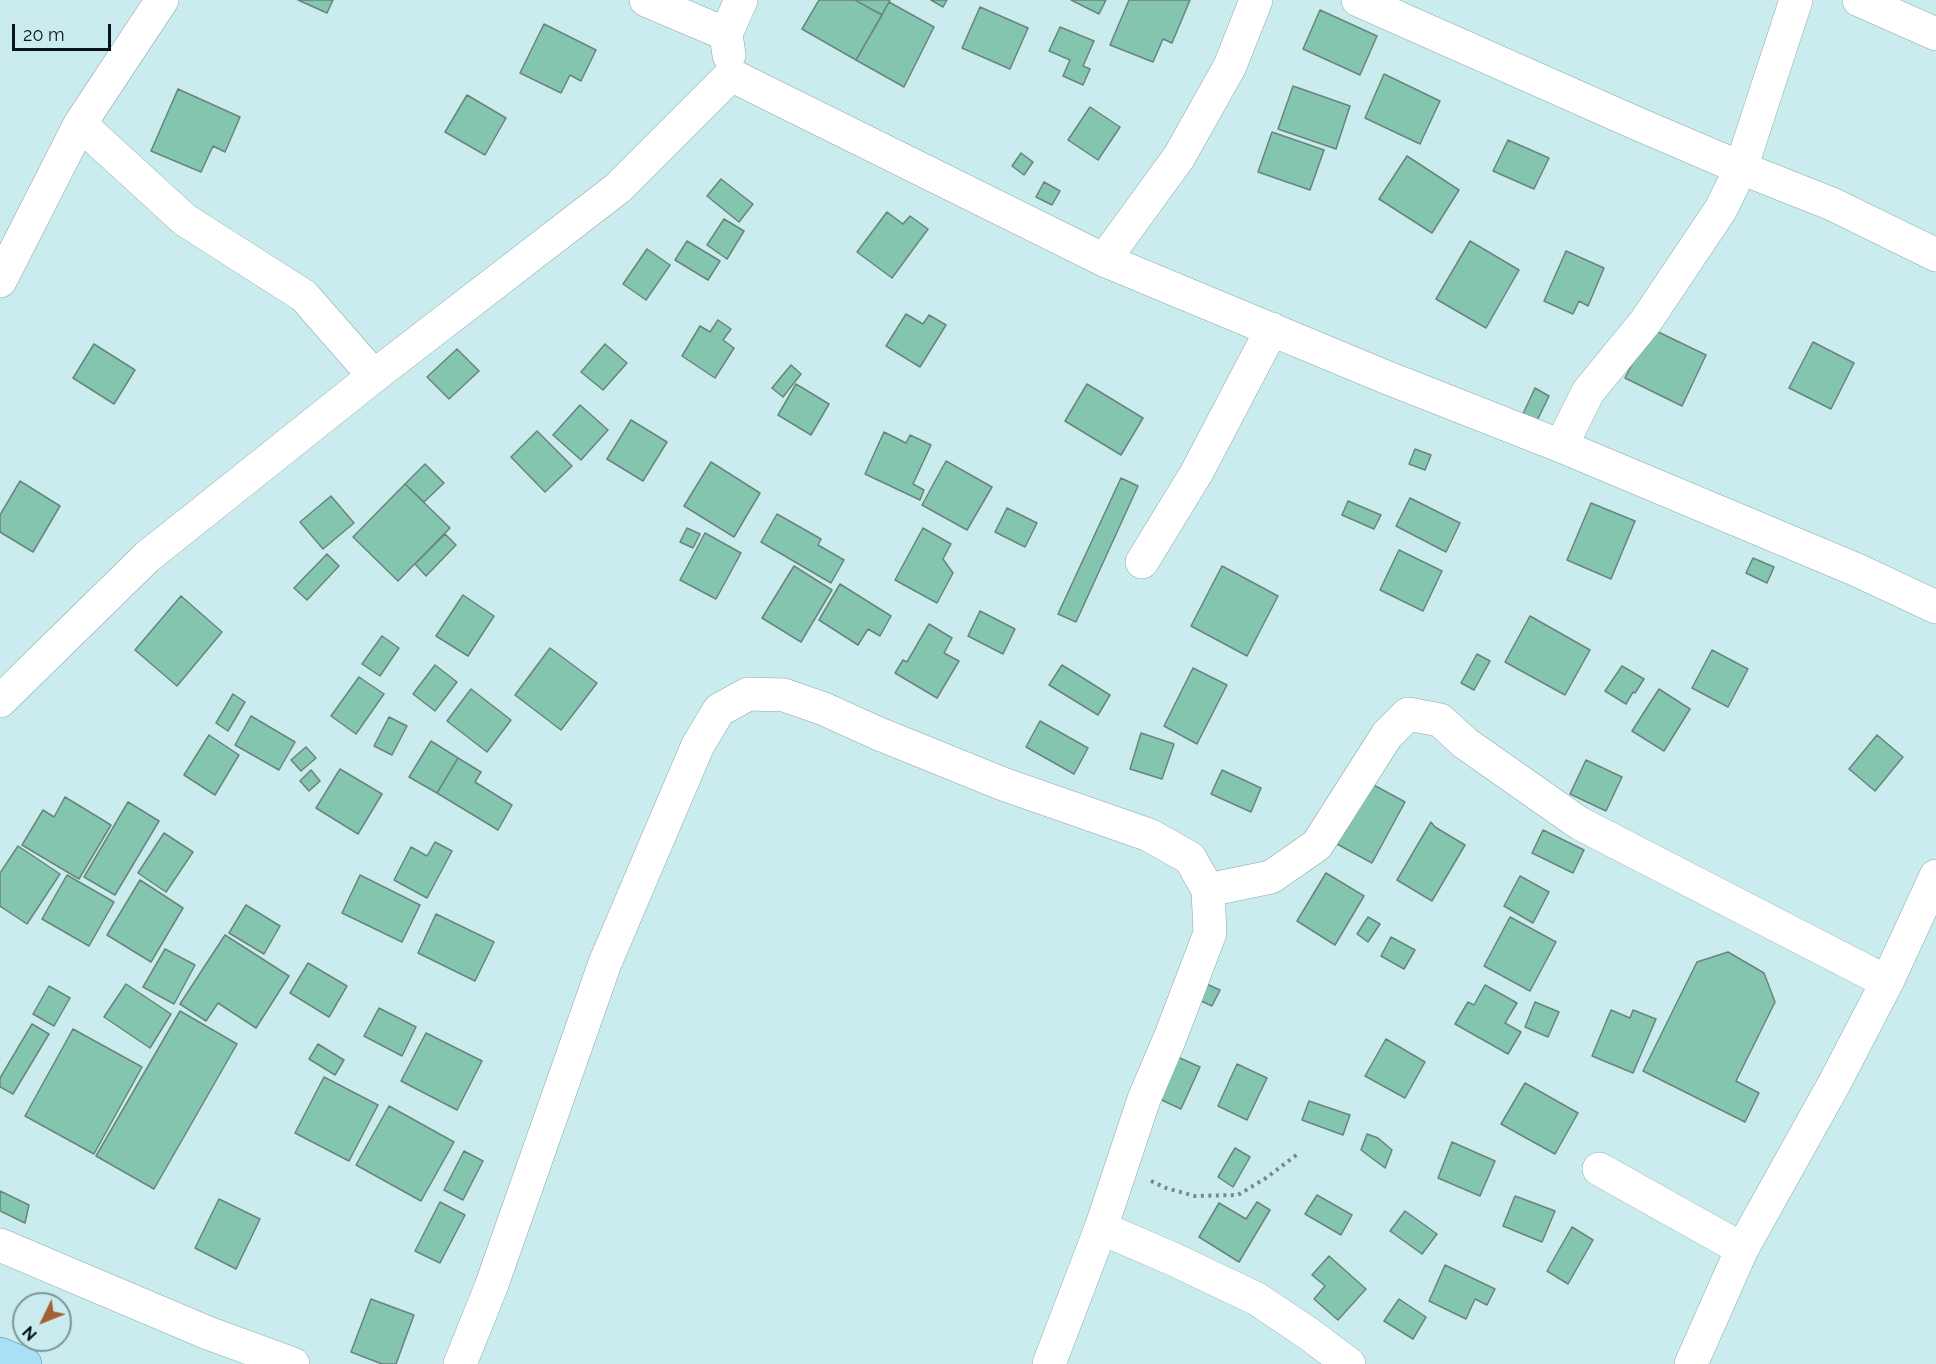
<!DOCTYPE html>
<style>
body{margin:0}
#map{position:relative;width:1936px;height:1364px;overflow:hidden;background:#caecee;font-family:Raleway,sans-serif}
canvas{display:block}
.north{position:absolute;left:12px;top:1292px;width:60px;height:60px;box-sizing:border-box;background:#caecee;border:2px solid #7d9698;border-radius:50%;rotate:227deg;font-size:16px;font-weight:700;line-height:24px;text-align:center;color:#091516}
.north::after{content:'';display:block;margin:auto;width:21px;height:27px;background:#a46030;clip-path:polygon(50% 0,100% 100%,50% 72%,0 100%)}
.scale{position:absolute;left:12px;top:24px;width:99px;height:27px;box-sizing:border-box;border:3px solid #091516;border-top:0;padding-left:8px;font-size:18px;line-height:21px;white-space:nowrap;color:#091516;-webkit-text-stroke:4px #caecee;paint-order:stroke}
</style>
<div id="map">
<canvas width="1936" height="1364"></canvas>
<div class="north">N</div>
<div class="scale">20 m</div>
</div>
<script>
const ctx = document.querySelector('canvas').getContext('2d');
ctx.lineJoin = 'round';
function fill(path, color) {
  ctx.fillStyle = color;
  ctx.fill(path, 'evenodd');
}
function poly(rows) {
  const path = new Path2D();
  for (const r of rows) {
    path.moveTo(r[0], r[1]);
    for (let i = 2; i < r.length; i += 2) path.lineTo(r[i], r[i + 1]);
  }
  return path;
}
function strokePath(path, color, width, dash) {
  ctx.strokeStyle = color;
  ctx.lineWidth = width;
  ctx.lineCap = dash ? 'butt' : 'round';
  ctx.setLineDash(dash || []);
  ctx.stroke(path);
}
const building = poly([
 [298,0,333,0,327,13,298,0],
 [819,0,855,0,882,15,856,60,802,29,819,0],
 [855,0,890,0,882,15,855,0],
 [931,0,947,0,943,7,931,0],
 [1071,0,1106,0,1099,14,1071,0],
 [1129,0,1190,0,1172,43,1163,39,1153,62,1110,45,1129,0],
 [889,2,934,27,904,87,856,60,889,2],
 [980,7,1028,28,1010,69,962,48,980,7],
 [1320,10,1377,36,1360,75,1303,49,1320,10],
 [544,24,596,50,581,81,570,75,561,93,520,73,544,24],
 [1060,27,1094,41,1083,66,1090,69,1083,85,1063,76,1070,60,1049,51,1060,27],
 [1384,74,1440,101,1420,144,1365,118,1384,74],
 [1293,86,1350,106,1336,149,1278,129,1293,86],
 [178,89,240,117,225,152,213,146,201,172,151,151,178,89],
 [467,95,506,118,485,155,445,132,467,95],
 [1090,107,1120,127,1098,160,1068,140,1090,107],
 [1272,132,1324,150,1310,190,1258,172,1272,132],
 [1508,140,1549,158,1534,189,1493,171,1508,140],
 [1021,153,1033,162,1024,175,1012,166,1021,153],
 [1407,156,1459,190,1432,233,1379,199,1407,156],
 [721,179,753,204,739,222,707,196,721,179],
 [1044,182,1060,191,1052,205,1036,197,1044,182],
 [887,212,903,224,910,216,928,229,892,278,857,252,887,212],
 [724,219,744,231,727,259,707,245,724,219],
 [687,241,720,261,708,280,675,260,687,241],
 [1470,241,1519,270,1486,328,1436,299,1470,241],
 [647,249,670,265,646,300,623,284,647,249],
 [1566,251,1604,268,1588,306,1579,301,1573,314,1544,301,1566,251],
 [906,314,923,324,929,315,946,325,920,367,886,346,906,314],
 [718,320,731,329,723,340,734,348,715,378,682,356,700,326,710,332,718,320],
 [1650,328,1706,355,1682,406,1625,378,1650,328],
 [1813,342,1854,363,1831,409,1789,388,1813,342],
 [94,344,135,370,114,404,73,378,94,344],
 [605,344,627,363,603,390,581,372,605,344],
 [457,349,479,371,449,399,427,377,457,349],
 [791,365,801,374,783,397,772,388,791,365],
 [796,384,829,404,811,435,778,415,796,384],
 [1087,384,1143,418,1121,455,1065,421,1087,384],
 [1535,388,1549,396,1535,425,1521,418,1535,388],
 [580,405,608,430,581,460,553,435,580,405],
 [631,420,667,442,643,481,607,459,631,420],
 [537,431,572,466,545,492,511,457,537,431],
 [884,432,906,443,910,435,931,445,913,484,924,490,920,500,865,474,884,432],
 [1415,449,1431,455,1425,470,1409,464,1415,449],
 [946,461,992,487,967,530,922,505,946,461],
 [711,462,760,493,734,537,684,506,711,462],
 [425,464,444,483,424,502,405,484,425,464],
 [1121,478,1138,486,1076,622,1058,614,1121,478],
 [20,481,60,506,33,552,0,532,0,515,20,481],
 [405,484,450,528,398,581,353,537,405,484],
 [331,496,354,523,323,549,300,522,331,496],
 [1410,498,1460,523,1446,552,1396,526,1410,498],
 [1348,501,1381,515,1374,529,1342,515,1348,501],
 [1591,503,1635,521,1611,579,1567,560,1591,503],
 [1007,508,1037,523,1025,547,995,532,1007,508],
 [777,514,821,539,818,545,844,560,831,583,761,542,777,514],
 [687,528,700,534,693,548,680,542,687,528],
 [923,528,951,544,943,559,953,573,937,603,895,580,923,528],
 [705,533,741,553,716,599,680,580,705,533],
 [445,534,456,545,426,576,415,564,445,534],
 [1399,550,1442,571,1423,611,1380,590,1399,550],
 [327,554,339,566,307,600,294,588,327,554],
 [1753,558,1774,567,1767,583,1746,573,1753,558],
 [794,566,832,590,801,642,762,618,794,566],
 [1222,566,1278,596,1247,656,1191,626,1222,566],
 [840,584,891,616,880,636,868,629,858,645,819,620,840,584],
 [463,595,494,616,468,656,436,636,463,595],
 [181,596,222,632,177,686,135,650,181,596],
 [980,611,1015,629,1003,654,968,636,980,611],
 [1530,616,1590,650,1565,695,1505,662,1530,616],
 [929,624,952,638,944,653,959,661,937,698,895,673,903,660,907,662,929,624],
 [382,636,399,648,380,676,362,664,382,636],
 [550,648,597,683,561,730,515,695,550,648],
 [1712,650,1748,669,1728,707,1692,688,1712,650],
 [1477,654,1490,661,1474,690,1461,683,1477,654],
 [435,665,457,682,435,711,413,694,435,665],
 [1062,665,1110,695,1098,715,1049,685,1062,665],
 [1622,666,1644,679,1635,693,1633,692,1626,704,1605,691,1622,666],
 [1193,668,1227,685,1197,744,1164,726,1193,668],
 [359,677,384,694,356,734,331,716,359,677],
 [471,689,511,720,487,752,447,721,471,689],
 [1659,689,1690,709,1664,751,1632,731,1659,689],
 [233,694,245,702,228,731,216,723,233,694],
 [251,716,295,742,279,770,235,745,251,716],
 [389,717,407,726,392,755,374,746,389,717],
 [1040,721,1088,748,1074,774,1026,747,1040,721],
 [1141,733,1174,744,1162,779,1130,769,1141,733],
 [209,735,239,755,215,795,184,775,209,735],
 [1877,735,1903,757,1875,791,1849,769,1877,735],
 [431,741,458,758,437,793,409,777,431,741],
 [306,747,316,758,301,771,291,760,306,747],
 [458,758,481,772,475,782,512,805,498,830,437,793,458,758],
 [1586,760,1622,777,1606,811,1570,794,1586,760],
 [340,769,382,794,358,834,316,808,340,769],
 [311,770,320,781,309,791,300,781,311,770],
 [1222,770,1261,788,1251,812,1211,794,1222,770],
 [1370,783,1405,802,1372,863,1337,844,1370,783],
 [65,797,111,825,79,879,22,845,43,810,54,817,65,797],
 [128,802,159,821,115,895,84,877,128,802],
 [1431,822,1435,827,1465,845,1432,901,1397,880,1431,822],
 [1543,830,1584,850,1573,873,1532,853,1543,830],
 [164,833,193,852,166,892,138,873,164,833],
 [435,842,452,851,427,898,394,880,411,847,427,856,435,842],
 [18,846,60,874,27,924,0,906,0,873,18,846],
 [1326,873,1364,896,1335,945,1297,921,1326,873],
 [67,875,114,902,89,946,42,919,67,875],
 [360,875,420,905,402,942,342,913,360,875],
 [1520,876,1549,892,1533,923,1504,906,1520,876],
 [140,880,183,908,151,962,107,935,140,880],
 [246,905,280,926,264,954,229,933,246,905],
 [436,914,494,942,475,981,418,953,436,914],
 [1368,917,1380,924,1368,942,1357,934,1368,917],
 [1510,917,1556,942,1530,991,1484,966,1510,917],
 [225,935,289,976,256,1028,218,1003,206,1021,180,1004,225,935],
 [1391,937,1415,950,1404,969,1381,956,1391,937],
 [165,949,195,965,174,1004,143,987,165,949],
 [1728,952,1764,973,1775,1002,1736,1081,1759,1093,1745,1122,1643,1071,1697,962,1728,952],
 [308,963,347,986,329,1017,290,993,308,963],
 [1200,981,1220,990,1212,1006,1192,997,1200,981],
 [126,984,171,1014,150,1048,104,1017,126,984],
 [1485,985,1517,1003,1505,1023,1521,1032,1508,1054,1455,1024,1468,1002,1474,1005,1485,985],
 [49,986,70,998,54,1026,33,1014,49,986],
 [1535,1002,1559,1012,1548,1037,1525,1027,1535,1002],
 [379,1008,416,1027,402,1056,364,1036,379,1008],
 [1611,1010,1630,1018,1633,1010,1656,1019,1633,1073,1592,1056,1611,1010],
 [180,1011,237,1044,154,1189,96,1156,180,1011],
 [32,1024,49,1034,13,1094,0,1087,0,1078,32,1024],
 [73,1029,142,1067,94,1154,25,1116,73,1029],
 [426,1033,482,1061,457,1110,401,1081,426,1033],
 [1386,1039,1425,1062,1405,1098,1365,1076,1386,1039],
 [318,1044,344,1060,335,1075,309,1059,318,1044],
 [1171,1054,1200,1067,1181,1109,1153,1096,1171,1054],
 [1237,1064,1267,1078,1247,1120,1218,1106,1237,1064],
 [324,1077,378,1105,349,1161,295,1133,324,1077],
 [1525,1083,1578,1113,1555,1154,1501,1124,1525,1083],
 [1309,1101,1350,1115,1343,1135,1302,1120,1309,1101],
 [389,1106,454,1142,421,1201,356,1165,389,1106],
 [1367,1134,1378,1138,1392,1150,1385,1168,1361,1150,1367,1134],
 [1452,1142,1495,1161,1480,1196,1438,1178,1452,1142],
 [1235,1148,1250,1157,1233,1187,1218,1177,1235,1148],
 [464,1151,483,1161,463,1200,444,1190,464,1151],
 [0,1191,29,1205,25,1223,0,1211,0,1191],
 [1317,1195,1352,1215,1341,1235,1305,1214,1317,1195],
 [1515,1196,1555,1211,1542,1242,1503,1226,1515,1196],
 [219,1199,260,1219,236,1269,195,1248,219,1199],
 [440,1202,465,1215,440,1263,415,1251,440,1202],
 [1257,1202,1270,1210,1239,1262,1199,1237,1219,1203,1246,1219,1257,1202],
 [1405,1211,1437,1234,1422,1254,1390,1231,1405,1211],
 [1572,1227,1593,1240,1568,1284,1547,1271,1572,1227],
 [1329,1256,1366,1289,1338,1320,1314,1299,1325,1286,1312,1275,1329,1256],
 [1445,1265,1495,1289,1487,1305,1475,1299,1466,1319,1429,1301,1445,1265],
 [371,1299,414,1315,396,1364,382,1364,351,1352,371,1299],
 [1399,1299,1426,1317,1413,1339,1384,1321,1399,1299]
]);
const path = poly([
 [1151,1181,1166,1188,1195,1196,1238,1195,1266,1178,1299,1153]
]);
const minor = poly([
 [646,0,726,34],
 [1358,0,1638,124,1741,168,1832,204,1936,255],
 [1859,0,1936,34],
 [729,55,726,34,741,0],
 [80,124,185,220,304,296,374,376],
 [1104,260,1179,157,1230,66,1256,0],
 [0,281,80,124,162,0],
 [1561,446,1588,392,1646,321,1721,209,1741,168,1796,0],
 [1142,562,1197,472,1272,329],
 [0,701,147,557,374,376,618,188,731,75,1104,260,1383,376,1561,446,1857,570,1936,607],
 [1208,890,1271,877,1317,845,1387,735,1408,714,1440,720,1465,743,1579,823,1887,982],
 [1599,1169,1742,1249],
 [1101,1228,1173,1259,1257,1299,1309,1334,1349,1364],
 [0,1245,208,1333,293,1364],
 [460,1364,491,1287,605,963,698,745,719,710,748,694,784,695,824,709,877,733,1003,784,1149,835,1190,858,1208,890,1210,933,1170,1038,1144,1099,1101,1228,1049,1364],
 [1691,1364,1742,1249,1834,1084,1887,982,1936,876]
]);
const primary = poly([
 [0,1354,25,1364]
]);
fill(building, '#84c5b0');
strokePath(building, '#69857b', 1.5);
strokePath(minor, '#89a9ab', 34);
strokePath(primary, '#4d8ba6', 34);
strokePath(path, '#738b8d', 4, [3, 4.5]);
strokePath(minor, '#fff', 33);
strokePath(primary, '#aadff8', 33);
</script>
